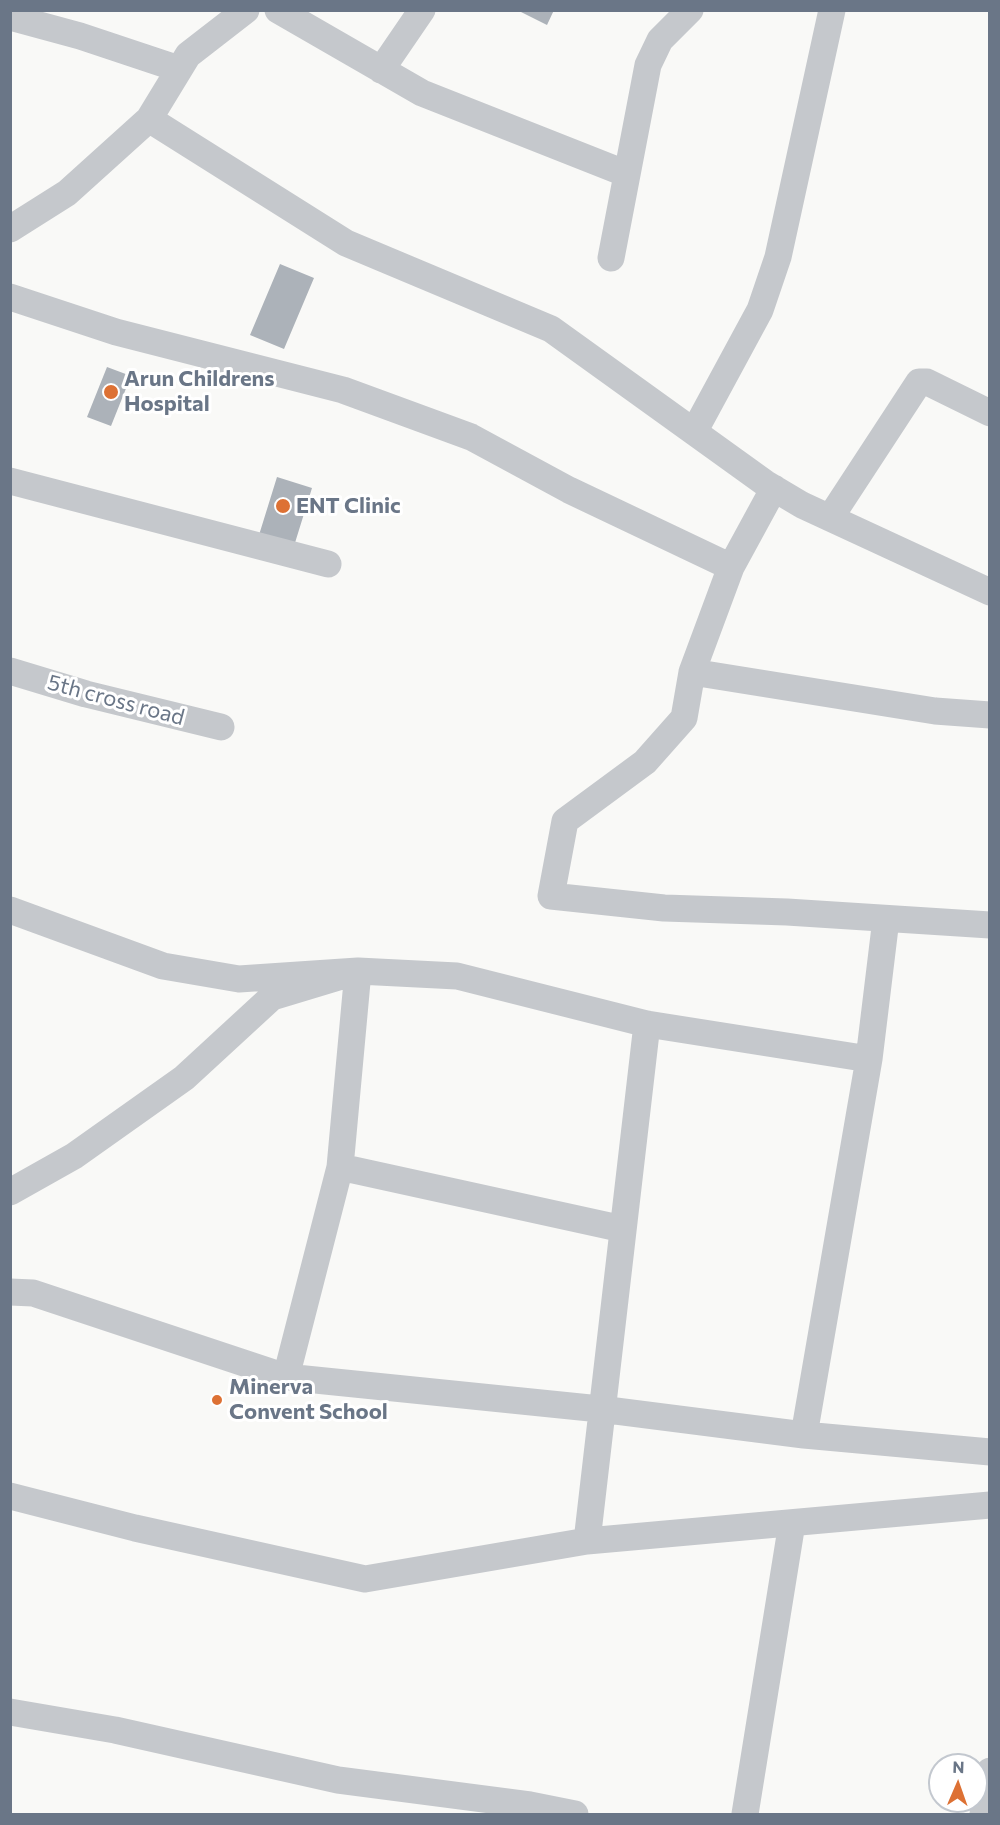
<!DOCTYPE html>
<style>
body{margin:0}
#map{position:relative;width:1000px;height:1825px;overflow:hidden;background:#f9f9f7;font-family:Commissioner,sans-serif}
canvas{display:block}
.frame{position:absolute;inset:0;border:12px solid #6a7687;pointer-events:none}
.north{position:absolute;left:928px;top:1753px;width:60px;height:60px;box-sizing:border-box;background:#fff;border:2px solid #c3c8cf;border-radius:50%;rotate:2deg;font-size:16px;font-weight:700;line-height:24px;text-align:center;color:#6a7687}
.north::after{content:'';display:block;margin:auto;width:21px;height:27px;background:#dd7134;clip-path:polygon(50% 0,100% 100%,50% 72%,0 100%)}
</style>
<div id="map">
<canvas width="1000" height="1825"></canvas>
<div class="frame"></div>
<div class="north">N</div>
</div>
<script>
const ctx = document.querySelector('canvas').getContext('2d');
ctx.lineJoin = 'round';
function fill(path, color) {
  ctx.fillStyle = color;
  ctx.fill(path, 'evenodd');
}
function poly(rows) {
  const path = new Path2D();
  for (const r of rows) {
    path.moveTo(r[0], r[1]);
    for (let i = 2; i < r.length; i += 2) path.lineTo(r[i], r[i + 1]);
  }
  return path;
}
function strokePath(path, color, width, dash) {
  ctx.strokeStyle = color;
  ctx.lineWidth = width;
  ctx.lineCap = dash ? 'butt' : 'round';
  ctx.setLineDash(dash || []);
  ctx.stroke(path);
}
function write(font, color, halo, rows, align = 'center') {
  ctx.font = font + ' Commissioner,sans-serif';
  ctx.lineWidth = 6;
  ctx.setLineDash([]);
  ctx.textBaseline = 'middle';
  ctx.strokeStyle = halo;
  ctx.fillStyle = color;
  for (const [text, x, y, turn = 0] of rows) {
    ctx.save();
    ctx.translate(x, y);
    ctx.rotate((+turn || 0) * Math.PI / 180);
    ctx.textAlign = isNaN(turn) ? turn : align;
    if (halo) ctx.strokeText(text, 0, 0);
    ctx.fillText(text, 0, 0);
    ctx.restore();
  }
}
const building = poly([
 [517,10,554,10,547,25],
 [280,264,314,278,284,349,250,335],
 [107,367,131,376,111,426,87,417],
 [277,477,312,488,294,546,259,535]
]);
const street = poly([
 [278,10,422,93,627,174],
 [10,17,80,36,179,69],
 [381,70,422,10],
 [149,119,346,243,551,329,765,483,802,505,990,592],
 [10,229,67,193,149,119,188,55,246,10],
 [611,258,648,65,660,40,690,10],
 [10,297,116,332,343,390,471,437,569,490,731,567,692,672,935,711,990,715],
 [694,432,760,310,778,257,832,10],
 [10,481,328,564],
 [830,518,919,382,927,382,990,413],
 [731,567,774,488],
 [10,671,86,694,221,727],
 [692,672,684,718,645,762,565,821,551,896,664,908,787,912,990,925],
 [10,910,163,966,239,979,358,971,340,1167,623,1229],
 [10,1192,74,1156,184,1078,272,997,358,971,457,976,647,1024,869,1059],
 [10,1292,33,1293,286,1377,600,1409,804,1435,990,1452],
 [286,1377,340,1167],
 [804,1435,869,1059,886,919],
 [10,1496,135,1528,365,1579,587,1541,990,1505],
 [587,1541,647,1024],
 [10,1712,115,1730,338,1780,530,1805,575,1814],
 [745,1814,792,1523],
 [983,1814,990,1771]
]);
const markers = [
 [111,392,8,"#dd7134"],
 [283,506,8,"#dd7134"],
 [217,1400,6,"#dd7134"]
];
const poiNames = [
 ["Arun Childrens",124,379],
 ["Hospital",124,404],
 ["ENT Clinic",296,506],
 ["Minerva",229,1387],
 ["Convent School",229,1412]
];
const streetNames = [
 ["5th cross road",116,700,15]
];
fill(building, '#acb2b9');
strokePath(street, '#c5c8cc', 27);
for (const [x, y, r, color] of markers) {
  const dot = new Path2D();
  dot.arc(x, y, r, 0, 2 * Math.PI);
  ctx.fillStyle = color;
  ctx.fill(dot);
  strokePath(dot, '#fff', 2);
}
write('bold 22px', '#6a7687', '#fff', poiNames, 'left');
write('22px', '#6a7687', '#fff', streetNames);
</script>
